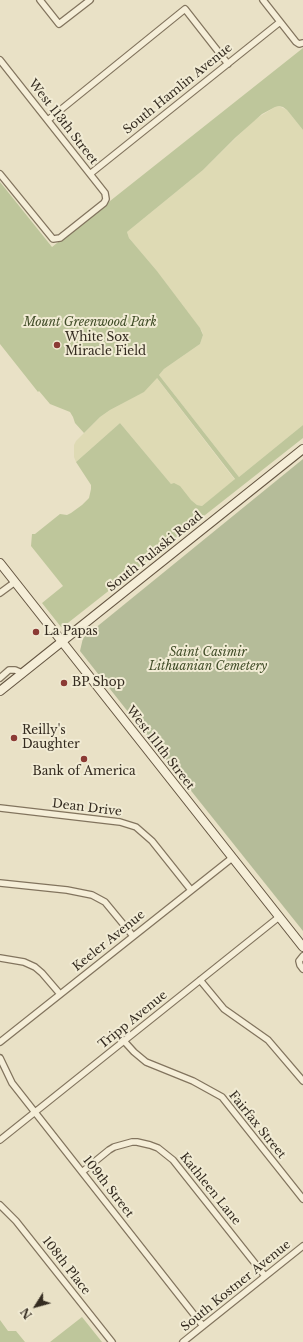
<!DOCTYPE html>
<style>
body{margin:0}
#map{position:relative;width:303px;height:1342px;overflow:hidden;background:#e9e1c6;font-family:"Libre Baskerville",serif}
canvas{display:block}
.north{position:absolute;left:16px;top:1286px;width:40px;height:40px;-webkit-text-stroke:3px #f1ebd4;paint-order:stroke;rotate:233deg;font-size:11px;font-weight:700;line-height:16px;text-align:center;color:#342b20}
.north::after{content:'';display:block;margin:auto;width:14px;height:18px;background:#342b20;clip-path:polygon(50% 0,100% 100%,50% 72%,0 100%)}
</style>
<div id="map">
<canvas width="303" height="1342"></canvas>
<div class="north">N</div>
</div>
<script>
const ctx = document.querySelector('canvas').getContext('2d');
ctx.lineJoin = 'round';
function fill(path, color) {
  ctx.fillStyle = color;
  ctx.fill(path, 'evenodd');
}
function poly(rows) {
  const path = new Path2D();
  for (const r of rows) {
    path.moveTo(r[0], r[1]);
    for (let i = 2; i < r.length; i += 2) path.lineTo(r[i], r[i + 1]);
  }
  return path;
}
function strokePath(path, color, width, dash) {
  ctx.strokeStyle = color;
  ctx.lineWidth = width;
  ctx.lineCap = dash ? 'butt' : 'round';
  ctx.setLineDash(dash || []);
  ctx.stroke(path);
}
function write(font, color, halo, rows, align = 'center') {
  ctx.font = font + ' "Libre Baskerville",serif';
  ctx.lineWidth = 4;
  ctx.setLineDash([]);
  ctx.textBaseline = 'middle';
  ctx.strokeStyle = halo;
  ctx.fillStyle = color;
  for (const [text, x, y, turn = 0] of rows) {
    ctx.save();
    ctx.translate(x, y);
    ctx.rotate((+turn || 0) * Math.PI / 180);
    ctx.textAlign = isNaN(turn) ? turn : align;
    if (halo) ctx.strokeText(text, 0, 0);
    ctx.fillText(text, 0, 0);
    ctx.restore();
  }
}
const farmland = poly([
 [279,106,287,110,303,130,303,425,239,477,159,375,164,369,200,344,203,335,202,331,157,271,129,238,127,232,203,170,254,120,275,107],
 [156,377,235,480,202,506,197,505,171,484,120,423,76,462,74,457,74,445,76,441,100,417,110,410,143,392]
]);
const green = poly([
 [303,48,303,130,287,110,283,107,279,106,275,107,262,114,235,138,203,170,127,232,129,238,157,271,200,328,203,335,200,344,164,369,159,375,239,477,303,425,303,438,64,626,61,627,42,603,63,586,31,546,32,534,35,534,60,514,67,515,71,513,82,505,89,498,91,489,91,485,76,462,120,423,171,484,174,483,180,486,191,500,197,505,202,506,235,479,157,378,144,392,110,410,100,417,84,433,75,423,73,417,70,412,50,404,39,391,38,392,0,344,0,182,52,247],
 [82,1317,102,1342,50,1342],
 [0,1320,8,1331,16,1331,25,1342,0,1342]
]);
const cemetery = poly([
 [303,459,303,931,125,708,80,651,83,638]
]);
const minor = poly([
 [40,0,59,24,90,0],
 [263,0,296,42,299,44,303,43],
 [0,60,105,193,106,199,104,203,60,238,53,239,0,174],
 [48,120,185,9,228,64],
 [90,174,280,22],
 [0,593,15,582],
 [0,678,9,670,15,670,22,673],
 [0,808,120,822,136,827,152,841,191,890],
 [0,883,67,890,92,895,105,902,133,936],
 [303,956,299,961,300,965,303,969],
 [0,958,24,962,35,967,42,973,60,994],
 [200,980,224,1009,268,1040,303,1081],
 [124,1041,134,1052,146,1062,193,1081,222,1097,303,1199],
 [0,1042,232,858],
 [0,1058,12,1083,203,1326],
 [0,1140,279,917],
 [82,1172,109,1150,114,1147,132,1142,137,1142,150,1145,158,1148,173,1160,265,1276],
 [0,1205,16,1221,112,1342],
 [183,1342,303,1246]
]);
const secondary = poly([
 [0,563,303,947],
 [0,691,303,449]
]);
const markers = [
 [57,345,4,"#8b3a34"],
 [36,632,4,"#8b3a34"],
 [64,683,4,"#8b3a34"],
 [14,738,4,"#8b3a34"],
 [84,759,4,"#8b3a34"]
];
const streetNames = [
 ["South Hamlin Avenue",178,89,-39],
 ["West 113th Street",63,122,52],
 ["South Pulaski Road",155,552,-39],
 ["West 111th Street",160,748,52],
 ["Dean Drive",87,808,7],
 ["Keeler Avenue",109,941,-39],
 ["Tripp Avenue",133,1020,-39],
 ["Fairfax Street",257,1125,51],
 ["109th Street",108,1187,52],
 ["Kathleen Lane",210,1189,51],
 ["108th Place",66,1266,52],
 ["South Kostner Avenue",236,1286,-39]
];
const parkNames = [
 ["Mount Greenwood Park",90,323],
 ["Saint Casimir",208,653],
 ["Lithuanian Cemetery",208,667]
];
const poiNames = [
 ["White Sox",65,338],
 ["Miracle Field",65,352],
 ["La Papas",44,632],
 ["BP Shop",72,683],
 ["Reilly's",22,731],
 ["Daughter",22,745],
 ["Bank of America",84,772,"center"]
];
fill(farmland, '#dedab4');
fill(green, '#bec69b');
fill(cemetery, '#b5bc99');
strokePath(minor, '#82745e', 8);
strokePath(secondary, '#645541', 10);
strokePath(minor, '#f5eed8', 5.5);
strokePath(secondary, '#f5eed8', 8);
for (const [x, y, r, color] of markers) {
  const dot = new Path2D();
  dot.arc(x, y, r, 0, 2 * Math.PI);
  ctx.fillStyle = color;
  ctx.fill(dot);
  strokePath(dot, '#f1ebd4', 1.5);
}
write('12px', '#342b20', '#f1ebd4', streetNames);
write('italic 12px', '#424e29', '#f1ebd4', parkNames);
write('12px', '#342b20', '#f1ebd4', poiNames, 'left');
</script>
